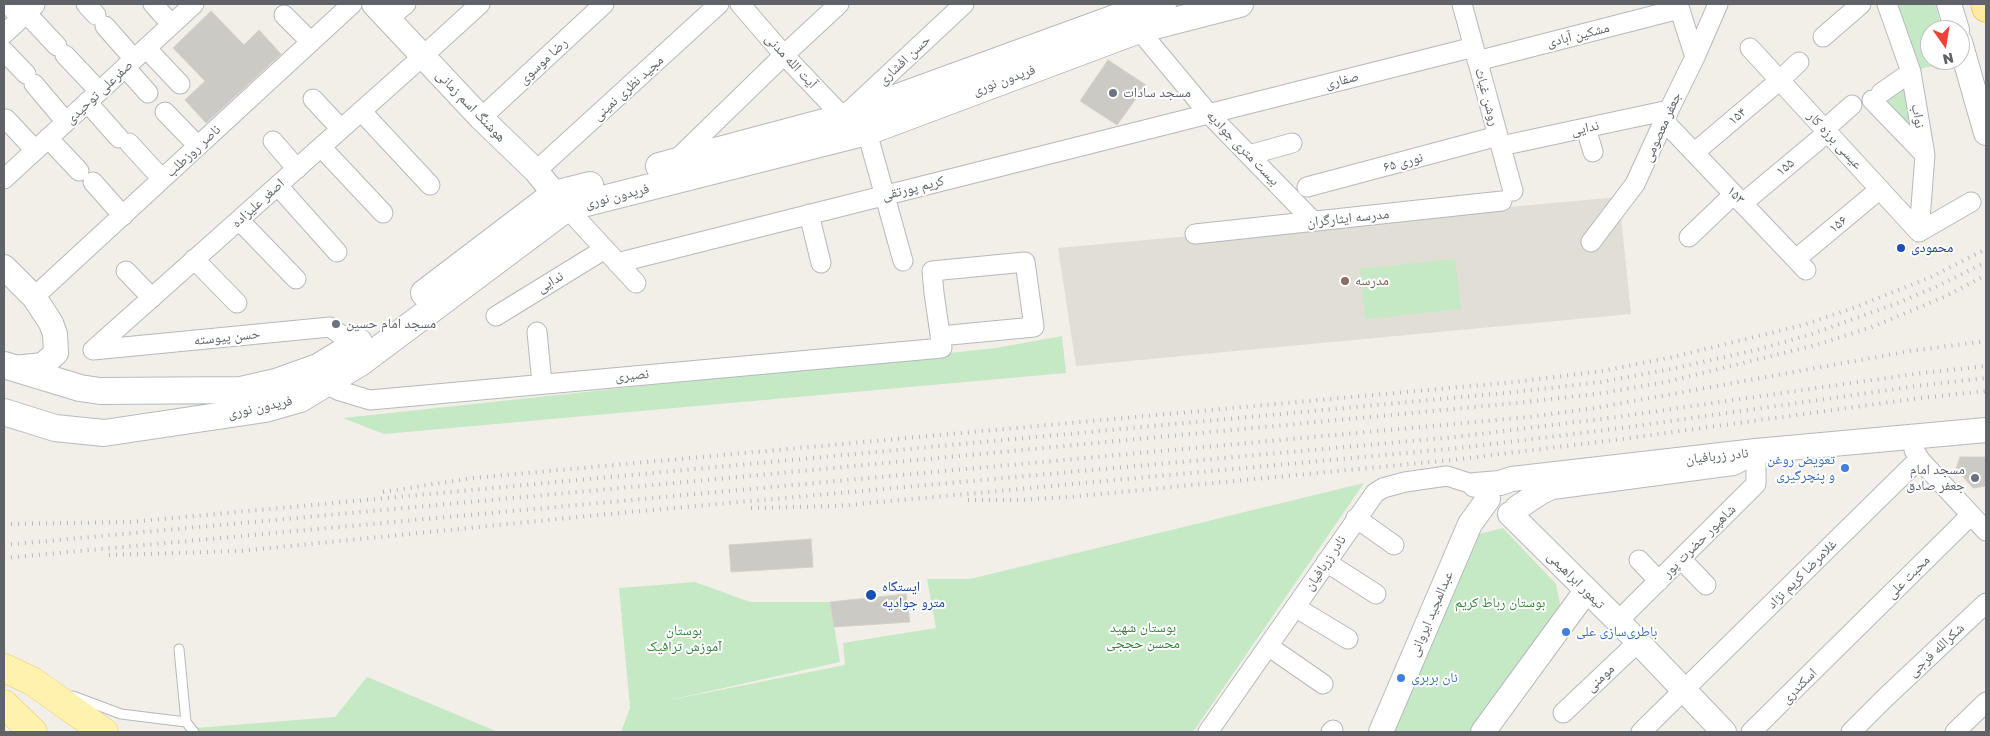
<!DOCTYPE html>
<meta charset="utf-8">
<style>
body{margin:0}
#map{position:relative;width:1990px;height:736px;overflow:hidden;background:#f1efe8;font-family:"Golos Text",sans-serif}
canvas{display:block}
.frame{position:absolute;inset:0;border:5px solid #5f6368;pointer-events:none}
.north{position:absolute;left:1920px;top:20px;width:50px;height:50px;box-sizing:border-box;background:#fff;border:1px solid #bfc1c3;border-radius:50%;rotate:167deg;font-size:14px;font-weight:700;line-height:20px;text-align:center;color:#5f6368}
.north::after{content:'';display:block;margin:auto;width:18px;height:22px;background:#ea4335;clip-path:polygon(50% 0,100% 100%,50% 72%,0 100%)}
</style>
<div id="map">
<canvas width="1990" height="736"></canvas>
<div class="frame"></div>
<div class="north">N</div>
</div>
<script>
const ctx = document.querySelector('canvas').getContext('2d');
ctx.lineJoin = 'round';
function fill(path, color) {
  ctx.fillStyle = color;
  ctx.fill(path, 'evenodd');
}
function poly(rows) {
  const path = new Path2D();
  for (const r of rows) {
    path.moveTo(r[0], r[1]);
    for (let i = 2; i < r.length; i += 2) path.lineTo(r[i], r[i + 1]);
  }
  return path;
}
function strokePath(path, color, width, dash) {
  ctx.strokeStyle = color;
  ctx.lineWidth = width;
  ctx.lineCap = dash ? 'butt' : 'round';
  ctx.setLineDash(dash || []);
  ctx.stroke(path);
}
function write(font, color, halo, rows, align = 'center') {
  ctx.font = font + ' "Golos Text","Noto Naskh Arabic",sans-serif';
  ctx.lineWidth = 4;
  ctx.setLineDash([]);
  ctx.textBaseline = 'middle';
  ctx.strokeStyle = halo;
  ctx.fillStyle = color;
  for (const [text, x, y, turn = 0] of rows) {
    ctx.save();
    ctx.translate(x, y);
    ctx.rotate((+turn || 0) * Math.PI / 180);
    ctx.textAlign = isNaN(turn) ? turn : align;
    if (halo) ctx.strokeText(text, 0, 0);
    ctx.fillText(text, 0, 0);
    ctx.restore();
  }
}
const education = poly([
 [1619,197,1631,314,1076,366,1058,248]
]);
const green = poly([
 [1897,4,1935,4,1943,30,1930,30,1930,60,1953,61,1920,69],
 [1905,84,1912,130,1883,101],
 [1455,259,1461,309,1365,319,1360,269],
 [1062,336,1066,373,384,434,343,418,996,348],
 [1364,483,1193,732,621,732,630,708,619,588,695,582,750,602,830,602,840,662,665,701,845,665,843,643,936,628,927,579,970,579],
 [1503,528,1556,584,1561,609,1472,732,1392,732,1471,536],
 [367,677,498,732,199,732,196,728,335,717]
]);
const building = poly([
 [211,11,244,45,259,30,281,54,206,123,185,100,205,81,173,48,211,11],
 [1108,60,1146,85,1117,125,1080,101,1108,60],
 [1960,457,1986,457,1986,486,1973,488,1956,469,1960,457],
 [811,539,813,567,731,572,729,545,811,539],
 [906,594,910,622,834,627,830,602,906,594]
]);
const service = poly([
 [179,649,186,722,194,732],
 [73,696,121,714,186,722]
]);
const minor = poly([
 [8,4,21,18],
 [86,4,96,15],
 [153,4,171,24],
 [740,4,784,55,843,117,964,4],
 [1462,4,1513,191],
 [1678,4,1695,57],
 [1887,4,1911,72,1925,155,1919,232],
 [26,13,57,46],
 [284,15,311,42],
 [388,19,406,4],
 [105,26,134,59],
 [1139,30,1209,114,1313,221],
 [4,34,35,5],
 [1823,37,1861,4],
 [146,48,180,84],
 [1750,48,1919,232],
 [4,51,26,74],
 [65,55,99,91],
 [1477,61,1679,9],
 [125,67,148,93],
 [34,84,66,122],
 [1881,93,1911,72],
 [313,99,341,129],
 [1872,100,1925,155],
 [87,102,119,138],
 [361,111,430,185],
 [165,112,198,146],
 [481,118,604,4],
 [6,119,35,150],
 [1664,121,1806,270],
 [1586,128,1593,152],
 [1825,129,1852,105],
 [867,132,903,261],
 [48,138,79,171],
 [273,141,297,169],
 [129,143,162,179],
 [1501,146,1669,110],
 [321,147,383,213],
 [1695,152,1780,80,1799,62],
 [1249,155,1292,143],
 [675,161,784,55,839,4],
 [536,171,719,4],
 [4,179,194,4],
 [93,182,123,216],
 [278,186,337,252],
 [1307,187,1498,136],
 [1743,203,1828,132],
 [567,208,636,283],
 [809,214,821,263],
 [239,220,296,279],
 [1919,232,1971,202],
 [1195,234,1502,201],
 [1689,237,1734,194],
 [1591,242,1635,184,1669,110,1695,57,1718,4],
 [194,259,237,303],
 [1796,259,1880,189],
 [617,263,1474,47],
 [126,271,152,298],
 [34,297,352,4],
 [496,316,605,249],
 [537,332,542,383],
 [93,350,423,56,480,4],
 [93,350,330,327,355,345],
 [326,384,340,391,370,400,942,348,934,293,932,271,1025,262,1034,327,940,336],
 [1914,450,1921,461,1986,531],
 [1356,518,1394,545],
 [1681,559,1706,585],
 [1639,560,1659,581],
 [1326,562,1376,594],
 [1295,607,1348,639],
 [1618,621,1756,484,1756,451],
 [1268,646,1323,684],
 [1563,713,1637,643],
 [1208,732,1375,493,1383,488,1405,482,1447,476,1475,485,1486,491],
 [1331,732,1333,730],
 [1641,732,1917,461,1921,461],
 [1751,732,1971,515],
 [1851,732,1886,697,1986,603],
 [1955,732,1986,702]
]);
const tertiary = poly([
 [374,4,481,118,536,171,566,208],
 [1949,4,1957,30],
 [1960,42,1986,133],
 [4,267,34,297,51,323,55,334,56,353,43,365,14,368],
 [1756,451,1986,430],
 [1475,485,1500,483,1512,479,1756,451,1733,463,1552,487,1541,492,1517,508],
 [1510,514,1618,621,1724,732],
 [1381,732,1470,524,1488,499],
 [1483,732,1586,591]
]);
const secondary = poly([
 [659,166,843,117,1126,14,1163,4],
 [424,293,554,194,590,185],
 [4,365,80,388,100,391,241,390,276,382,318,367,359,342],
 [4,412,55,428,104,433,265,409,300,399,360,363,567,208,867,132,1139,30,1240,4]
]);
const primary = poly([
 [4,668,32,681,104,732],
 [4,704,33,732]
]);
const trunk = poly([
 [1985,4,1986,8]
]);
const rail = poly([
 [383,492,473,478,1515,382,1602,371,1673,357,1803,325,1856,307,1931,277,1986,249],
 [968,500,1019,500,1068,497,1452,460,1622,439,1920,398,1986,391],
 [751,508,837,506,1459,448,1622,428,1917,386,1986,378],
 [4,524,131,522,1515,392,1601,382,1676,368,1756,350,1809,335,1898,303,1940,285,1986,262],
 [4,545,664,484,1517,403,1603,393,1666,382,1816,345,1872,327,1944,297,1986,275],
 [109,555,240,551,608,514,1455,437,1617,417,1914,374,1986,366],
 [4,558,1529,417,1595,408,1910,351,1986,341]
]);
const markers = [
 [1113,93,5,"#6b7280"],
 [1901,248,5,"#1a4fb4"],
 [1345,281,5,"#8d6e63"],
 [336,324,5,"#6b7280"],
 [1845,468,5,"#3f7fe0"],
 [1975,478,5,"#6b7280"],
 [871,595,6,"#1a4fb4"],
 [1566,632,5,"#3f7fe0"],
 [1401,678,5,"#3f7fe0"]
];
const streetNames = [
 ["مشکین آبادی",1578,35,-14],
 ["حسن افشاری",904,60,-43],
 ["رضا موسوی",543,61,-43],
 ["آیت‌ الله مدنی",791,61,47],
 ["فریدون نوری",1004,80,-20],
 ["صفاری",1342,80,-14],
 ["مجید نظری نمینی",628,88,-42],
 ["صفرعلی توحیدی",99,92,-43],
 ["روشن غیاث",1487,97,75],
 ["هوشنگ اسم زمانی",471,106,46],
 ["۱۵۴",1737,116,-40],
 ["نواب",1918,116,80],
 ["جعفر معصومی",1662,127,-66],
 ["ندایی",1585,128,-12],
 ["عیسی برزه کار",1835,140,47],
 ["بیست متری جوادیه",1243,148,46],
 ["ناصر روزطلب",193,151,-43],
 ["نوری ۶۵",1403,162,-15],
 ["۱۵۵",1785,167,-40],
 ["کریم پورتقی",913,188,-14],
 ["۱۵۳",1736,195,46],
 ["فریدون نوری",617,196,-14],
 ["اصغر علیزاده",258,203,-42],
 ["مدرسه ایثارگران",1348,218,-6],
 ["۱۵۶",1838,224,-39],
 ["ندایی",550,282,-31],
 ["حسن پیوسته",227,337,-6],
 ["نصیری",632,375,-5],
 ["فریدون نوری",260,407,-12],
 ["نادر زربافیان",1717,456,-6],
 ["شاهپور حضرت پور",1699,541,-45],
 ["نادر زربافیان",1325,563,-56],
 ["غلامرضا کریم نژاد",1802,574,-45],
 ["محبت علی",1908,577,-45],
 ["تیمور ابراهیمی",1576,580,45],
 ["عبدالمجید ایروانی",1431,614,-67],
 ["شکرالله فرجی",1936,650,-43],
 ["مومنی",1600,678,-43],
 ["اسکندری",1799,686,-45]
];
const worshipNames = [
 ["مسجد سادات",1123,93],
 ["مسجد امام حسین",346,324],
 ["مسجد امام",1965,470,"right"],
 ["جعفر صادق",1965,486,"right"]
];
const transitNames = [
 ["محمودی",1911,248],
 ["ایستگاه",882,587],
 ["مترو جوادیه",882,603]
];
const educationNames = [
 ["مدرسه",1355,281]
];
const shopNames = [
 ["تعویض روغن",1835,460,"right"],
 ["و پنچرگیری",1835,476,"right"],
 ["باطری‌سازی علی",1576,632],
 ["نان بربری",1411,678]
];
const parkNames = [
 ["بوستان رباط کریم",1500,603],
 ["بوستان شهید",1143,628],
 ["محسن حججی",1143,644],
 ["بوستان",684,631],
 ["آموزش ترافیک",684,647]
];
fill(education, '#e1ded6');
fill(green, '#c5e8c5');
fill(building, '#cccac5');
strokePath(building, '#d6d1c6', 1);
strokePath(service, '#b5b8bc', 11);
strokePath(minor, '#b5b8bc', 21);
strokePath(tertiary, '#b5b8bc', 26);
strokePath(secondary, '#b6babf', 28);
strokePath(primary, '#f2c960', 29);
strokePath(trunk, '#f9ab00', 29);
strokePath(service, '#fff', 9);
strokePath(minor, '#fff', 19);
strokePath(tertiary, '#fff', 24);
strokePath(secondary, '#fff', 26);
strokePath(primary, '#fff2af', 28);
strokePath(trunk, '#feeaa1', 28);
strokePath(rail, '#b6b7b8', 4, [1, 6]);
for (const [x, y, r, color] of markers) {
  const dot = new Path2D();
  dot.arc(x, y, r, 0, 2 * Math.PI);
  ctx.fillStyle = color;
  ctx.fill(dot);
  strokePath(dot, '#fff', 2);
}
write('14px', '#5f6368', '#fff', streetNames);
write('14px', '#5b616d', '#fff', worshipNames, 'left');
write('14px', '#164399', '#fff', transitNames, 'left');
write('14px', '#785e54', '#fff', educationNames, 'left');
write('14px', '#366cbe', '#fff', shopNames, 'left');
write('14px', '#348238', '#fff', parkNames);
</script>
